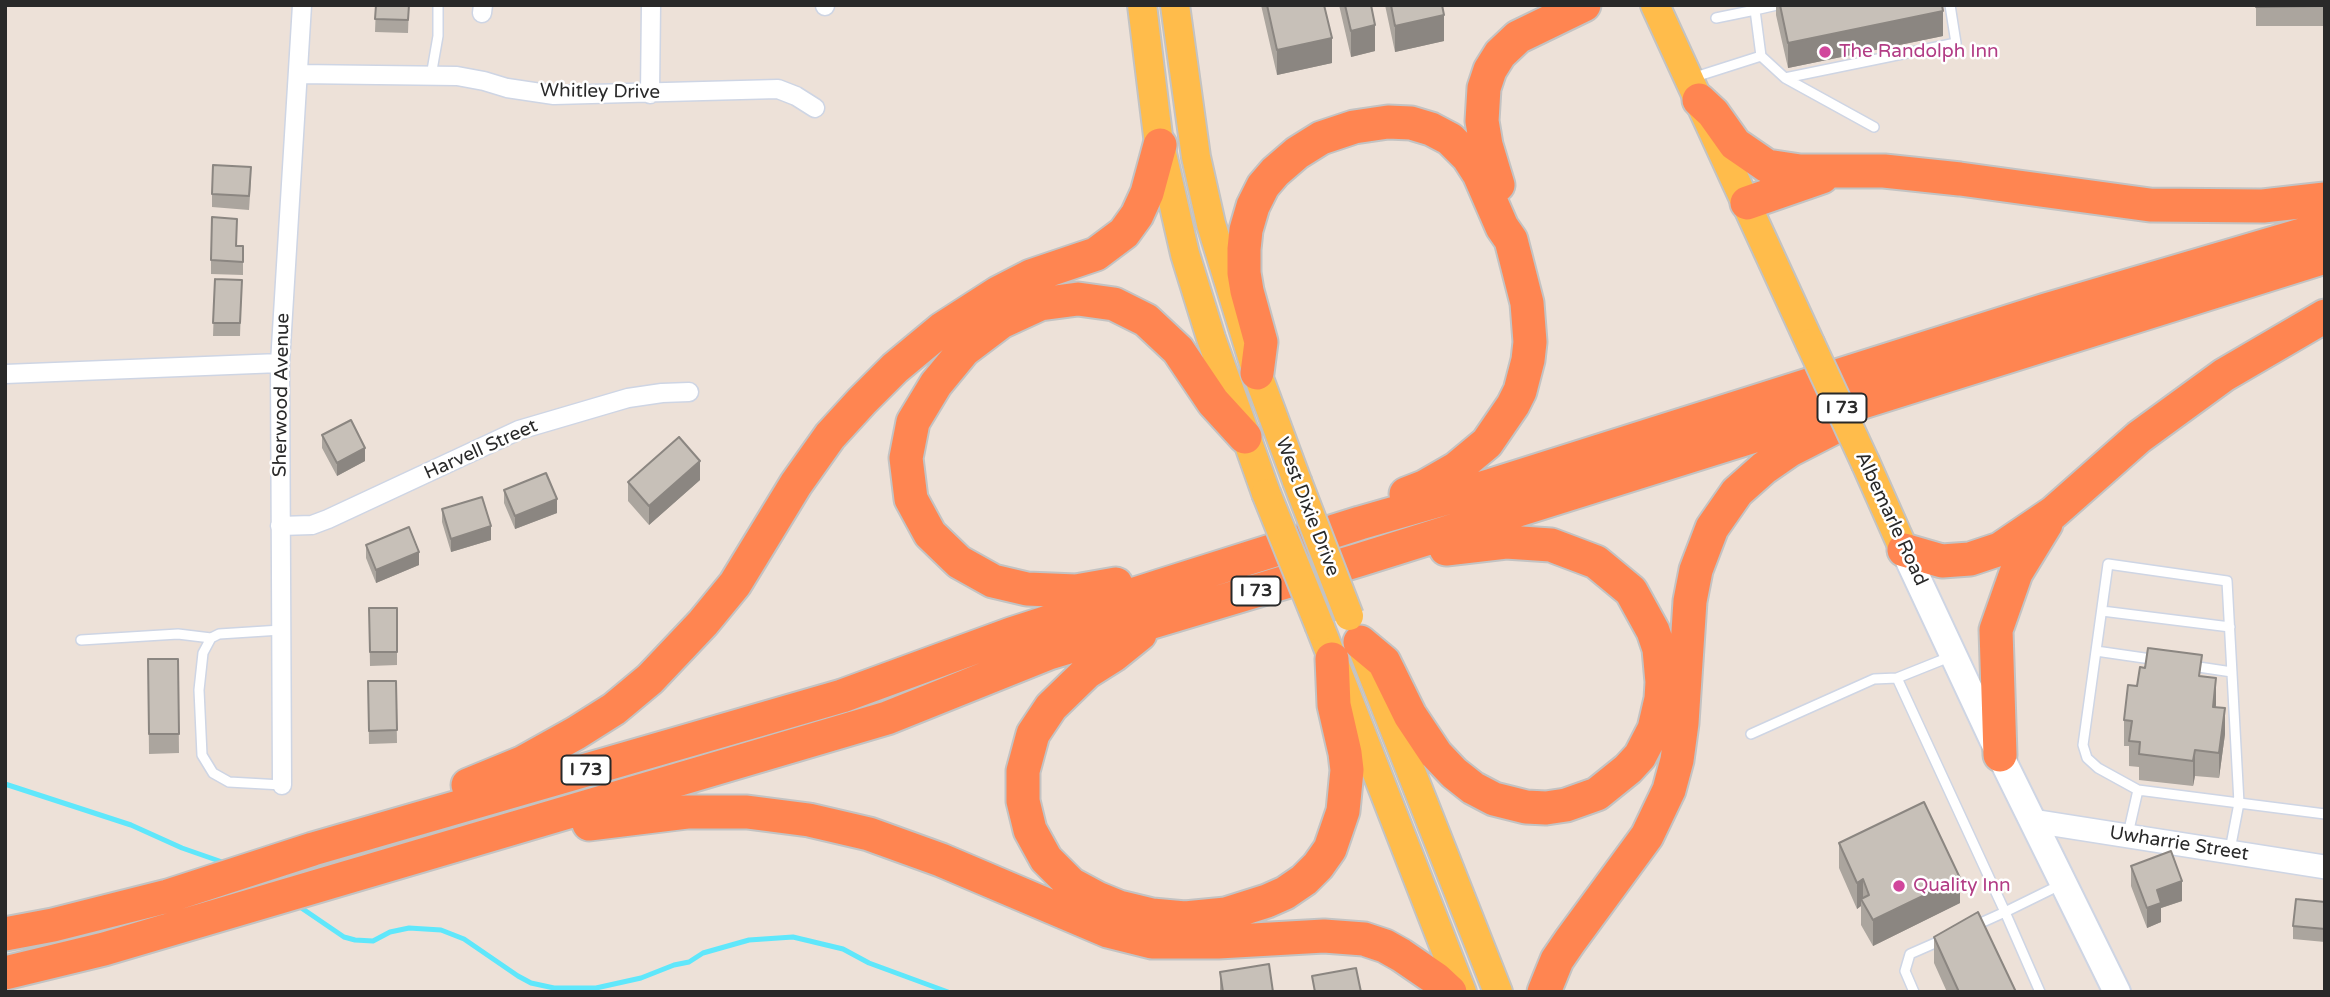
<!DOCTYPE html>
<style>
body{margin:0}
#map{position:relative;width:2330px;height:997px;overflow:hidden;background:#ede1d8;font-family:"Varela Round",sans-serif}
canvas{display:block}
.frame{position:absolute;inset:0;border:7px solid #292929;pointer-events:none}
</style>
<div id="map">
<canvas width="2330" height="997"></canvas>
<div class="frame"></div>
</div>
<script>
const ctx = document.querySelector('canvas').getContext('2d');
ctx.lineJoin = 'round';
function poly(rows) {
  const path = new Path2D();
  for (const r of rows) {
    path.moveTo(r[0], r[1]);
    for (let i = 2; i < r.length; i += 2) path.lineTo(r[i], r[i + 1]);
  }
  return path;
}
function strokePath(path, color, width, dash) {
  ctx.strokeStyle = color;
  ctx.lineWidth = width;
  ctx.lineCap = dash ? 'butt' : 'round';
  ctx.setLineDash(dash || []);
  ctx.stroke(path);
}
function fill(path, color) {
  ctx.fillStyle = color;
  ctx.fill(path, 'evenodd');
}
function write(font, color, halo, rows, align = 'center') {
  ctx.font = font + ' "Varela Round",sans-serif';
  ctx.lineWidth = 5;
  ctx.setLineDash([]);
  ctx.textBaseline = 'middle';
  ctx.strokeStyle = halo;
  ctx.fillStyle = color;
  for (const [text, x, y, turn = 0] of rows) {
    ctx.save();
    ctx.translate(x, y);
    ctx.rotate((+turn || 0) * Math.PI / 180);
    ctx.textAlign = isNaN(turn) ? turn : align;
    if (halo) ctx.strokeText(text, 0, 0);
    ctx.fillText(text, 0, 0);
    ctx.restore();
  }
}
const stream = poly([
 [5,784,131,825,182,848,225,863],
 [297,905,344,937,355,940,373,941,390,932,409,928,441,930,464,939,518,976,531,983,554,988,596,988,641,978,674,965,689,962,703,953,749,940,793,937,843,949,869,963,948,992]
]);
const service = poly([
 [1716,18,1755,10],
 [1761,56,1785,78,1956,43,1950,5],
 [431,76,438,36,438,5],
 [1692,78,1761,56,1755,10,1777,5],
 [1785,78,1874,127],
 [2102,611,2230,627],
 [281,630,219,634,211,638,203,653,199,690,202,755,213,773,229,782,282,785],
 [81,640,178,634,211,638],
 [2096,651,2158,660],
 [1952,656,1897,678,2005,912,2060,885],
 [2192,666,2232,672],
 [1751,734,1874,679,1897,678],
 [2128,834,2138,790,2239,803,2227,581,2108,564,2083,745,2087,758,2098,768,2138,790],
 [2230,850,2239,803,2325,814],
 [1974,926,2005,912,2040,992],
 [1914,992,1905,971,1910,954,1942,940]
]);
const minor = poly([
 [825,5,825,6],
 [482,13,483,5],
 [298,74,457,76,484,81,507,88,554,95,778,89,796,96,815,108],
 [650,94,651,5],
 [5,374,280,363],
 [280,526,312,525,328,519,519,430,628,398,662,393,689,392],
 [282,785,280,363,302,5]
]);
const tertiary = poly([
 [2033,821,2325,867]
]);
const secondary = poly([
 [1904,550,2000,755,2117,992]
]);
const primary = poly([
 [1142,5,1158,136,1185,254,1211,338,1266,493],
 [1175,5,1196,157,1211,224,1257,373,1297,481],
 [1655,5,1810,343],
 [1866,464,1904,550],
 [1320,627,1462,992],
 [1364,652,1498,992]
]);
const motorway = poly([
 [1699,100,1713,113,1735,144,1767,166,1800,171,1884,171,1960,179,2150,205,2263,206,2325,199],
 [1498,185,1486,145,1482,121,1484,88,1490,70,1500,54,1518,37,1584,5],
 [1747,203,1822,177],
 [1257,373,1261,342,1247,291,1244,273,1244,249,1246,230,1253,206,1263,186,1275,172,1297,153,1321,138,1354,127,1388,122,1411,123,1431,129,1450,139,1468,157,1479,174,1502,227,1511,240,1527,303,1530,342,1528,360,1520,391,1513,405,1487,443,1457,468,1424,487,1406,494],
 [1904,550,1942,561,1970,559,2000,549,2053,513,2139,437,2224,375,2325,316],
 [1116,584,1076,591,1027,589,993,581,959,562,930,534,911,499,906,458,913,422,936,384,964,350,1001,322,1040,304,1078,299,1114,304,1146,320,1178,350,1213,402,1245,437],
 [1140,634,1114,655,1087,672,1051,707,1033,734,1023,771,1023,801,1030,830,1046,859,1071,884,1097,898,1119,907,1152,915,1185,918,1226,914,1267,901,1285,893,1304,880,1318,866,1330,849,1343,811,1347,770,1345,753,1334,705,1332,659],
 [1360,642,1384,662,1410,715,1436,754,1454,773,1473,788,1494,799,1526,807,1546,808,1566,805,1597,794,1628,769,1640,756,1654,729,1661,699,1662,682,1659,649,1653,631,1631,591,1596,562,1551,545,1506,542,1446,549],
 [2000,755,1996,630,2016,573,2046,524],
 [468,785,524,762,576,733,614,709,650,679,703,623,735,584,796,484,830,436,862,401,895,368,942,329,998,293,1031,276,1096,254,1124,233,1137,215,1147,193,1160,145],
 [589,824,687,812,747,812,809,820,869,834,941,860,1108,931,1152,942,1218,942,1324,936,1364,939,1385,946,1401,955,1436,979,1450,992],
 [5,934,53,925,168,896,313,849,842,696,1011,634,1160,586,1360,523,1492,485,2046,310,2325,228],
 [5,973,104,949,887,718,1049,653,1359,560,2325,257],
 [1544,992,1557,960,1570,941,1647,836,1669,790,1677,760,1682,723,1690,601,1696,570,1712,528,1737,492,1764,468,1790,450,1833,428]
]);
const primaryBridge = poly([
 [1810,343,1866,464],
 [1297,481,1349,616],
 [1266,493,1320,627]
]);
const wall = poly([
 [376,5,409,5,408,33,375,32],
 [1261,5,1324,5,1332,63,1277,75],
 [1339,5,1371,5,1375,51,1351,57],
 [1385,5,1442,5,1444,41,1395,52],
 [1776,5,1942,5,1943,36,1788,68,1776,15],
 [2256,5,2325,5,2325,26,2256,26],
 [251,181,249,210,212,207,212,194],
 [237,246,243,246,243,275,211,274,211,260],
 [215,279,242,280,240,336,213,336],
 [322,435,365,461,337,476,322,448],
 [700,480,649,525,628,501,628,482],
 [504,490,557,513,515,529,504,503],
 [442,509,491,540,451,552,442,522],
 [366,545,419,565,376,583,366,558],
 [369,608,397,608,397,665,370,666],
 [148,659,178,659,179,753,149,754],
 [2202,676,2216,704,2216,707,2225,734,2219,778,2195,776,2193,786,2139,780,2139,767,2129,766,2129,746,2124,746,2124,720,2137,686],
 [368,681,396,681,397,743,369,744],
 [1839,843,1960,903,1873,946,1861,925,1861,906,1857,909,1839,868],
 [2131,866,2182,901,2161,908,2161,922,2147,928,2131,886],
 [2325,902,2325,942,2293,939,2293,926],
 [1934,937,2016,992,1947,992,1934,963],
 [1220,972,1273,992,1220,992]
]);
const shadedWall = poly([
 [1943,11,1943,36,1788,68,1788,43],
 [1444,15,1444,41,1395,52,1395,26],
 [1375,25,1375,51,1351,57,1351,31],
 [1332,38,1332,63,1277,75,1277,50],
 [365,448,365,461,337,476,337,463],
 [700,461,700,480,649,525,649,506],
 [557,499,557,513,515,529,515,516],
 [491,526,491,540,451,552,451,539],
 [419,552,419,565,376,583,376,570],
 [2216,678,2216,704,2213,732,2213,707],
 [2225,708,2225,734,2219,778,2219,753],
 [2195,750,2195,776,2193,786,2193,761],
 [1960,878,1960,903,1873,946,1873,920],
 [1863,879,1863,903,1861,899,1861,906,1857,909,1857,883],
 [2182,881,2182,901,2161,908,2161,922,2147,928,2147,908,2157,890]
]);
const building = poly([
 [376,5,409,5,408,20,375,19,376,5],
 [1267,5,1324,5,1332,38,1277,50,1267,5],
 [1345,5,1371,5,1375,25,1351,31,1345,5],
 [1391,5,1442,5,1444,15,1395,26,1391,5],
 [1780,5,1942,5,1943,11,1788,43,1780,5],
 [2256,5,2325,5,2325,6,2256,7,2256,5],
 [213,165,251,167,249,196,212,194,213,165],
 [212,217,237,219,236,246,243,246,243,262,211,260,212,217],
 [215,279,242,280,240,323,213,323,215,279],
 [351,420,365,448,337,463,322,435,351,420],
 [679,437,700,461,649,506,628,482,679,437],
 [546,473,557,499,515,516,504,490,546,473],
 [482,497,491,526,451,539,442,509,482,497],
 [409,527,419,552,376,570,366,545,409,527],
 [369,608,397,608,397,652,370,652,369,608],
 [2148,648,2202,655,2199,676,2216,678,2213,707,2225,708,2219,753,2195,750,2193,761,2139,754,2140,742,2129,741,2132,721,2124,720,2128,685,2137,686,2140,667,2145,668,2148,648],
 [148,659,178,659,179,734,149,734,148,659],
 [368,681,396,681,397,730,369,731,368,681],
 [1924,802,1960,878,1873,920,1861,899,1869,895,1863,879,1857,883,1839,843,1924,802],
 [2171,851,2182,881,2157,890,2161,903,2147,908,2131,866,2171,851],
 [2296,899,2325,902,2325,929,2293,926,2296,899],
 [1978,912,2016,992,1959,992,1934,937,1978,912],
 [1269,964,1273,992,1223,992,1220,972,1269,964],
 [1356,968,1361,992,1315,992,1312,976,1356,968]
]);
const markers = [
 [1825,52,7,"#d1479c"],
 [1899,886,7,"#d1479c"]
];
const shields = [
 [1842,408,49],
 [1256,591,49],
 [586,770,49]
];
const shieldNames = [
 ["I 73",1842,408],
 ["I 73",1256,591],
 ["I 73",586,770]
];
const hotelNames = [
 ["The Randolph Inn",1839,52],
 ["Quality Inn",1913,886]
];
const streetNames = [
 ["Whitley Drive",600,92,1],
 ["Sherwood Avenue",282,395,-89],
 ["Harvell Street",481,450,-24],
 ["West Dixie Drive",1307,507,69],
 ["Albemarle Road",1891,519,65],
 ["Uwharrie Street",2179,844,9]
];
strokePath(stream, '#5fe7fb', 5);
strokePath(service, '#ced5e4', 12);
strokePath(minor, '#ced5e4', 21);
strokePath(tertiary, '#ced5e4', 26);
strokePath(secondary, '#ced5e4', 30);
strokePath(primary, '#c3c3c3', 32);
strokePath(motorway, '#c3c3c3', 37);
strokePath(service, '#fff', 9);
strokePath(minor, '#fff', 18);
strokePath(tertiary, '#fff', 23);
strokePath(secondary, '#fff', 26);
strokePath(primary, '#ffbc4b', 28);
strokePath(motorway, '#ff8551', 33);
strokePath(primaryBridge, '#c3c3c3', 32, []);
strokePath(primaryBridge, '#ffbc4b', 28);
fill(wall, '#aba59e');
fill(shadedWall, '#8b8681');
fill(building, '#c7c0b8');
strokePath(building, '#8b8681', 2);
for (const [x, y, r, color] of markers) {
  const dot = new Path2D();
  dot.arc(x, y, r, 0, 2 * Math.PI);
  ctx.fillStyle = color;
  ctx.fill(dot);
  strokePath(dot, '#fff', 2.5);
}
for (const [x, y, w] of shields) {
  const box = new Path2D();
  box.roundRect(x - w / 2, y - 14.5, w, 29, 5);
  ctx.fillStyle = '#fff';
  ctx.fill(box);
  strokePath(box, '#292929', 2);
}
write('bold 18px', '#292929', null, shieldNames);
write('19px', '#b23c85', '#fff', hotelNames, 'left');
write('19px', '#292929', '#fff', streetNames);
</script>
